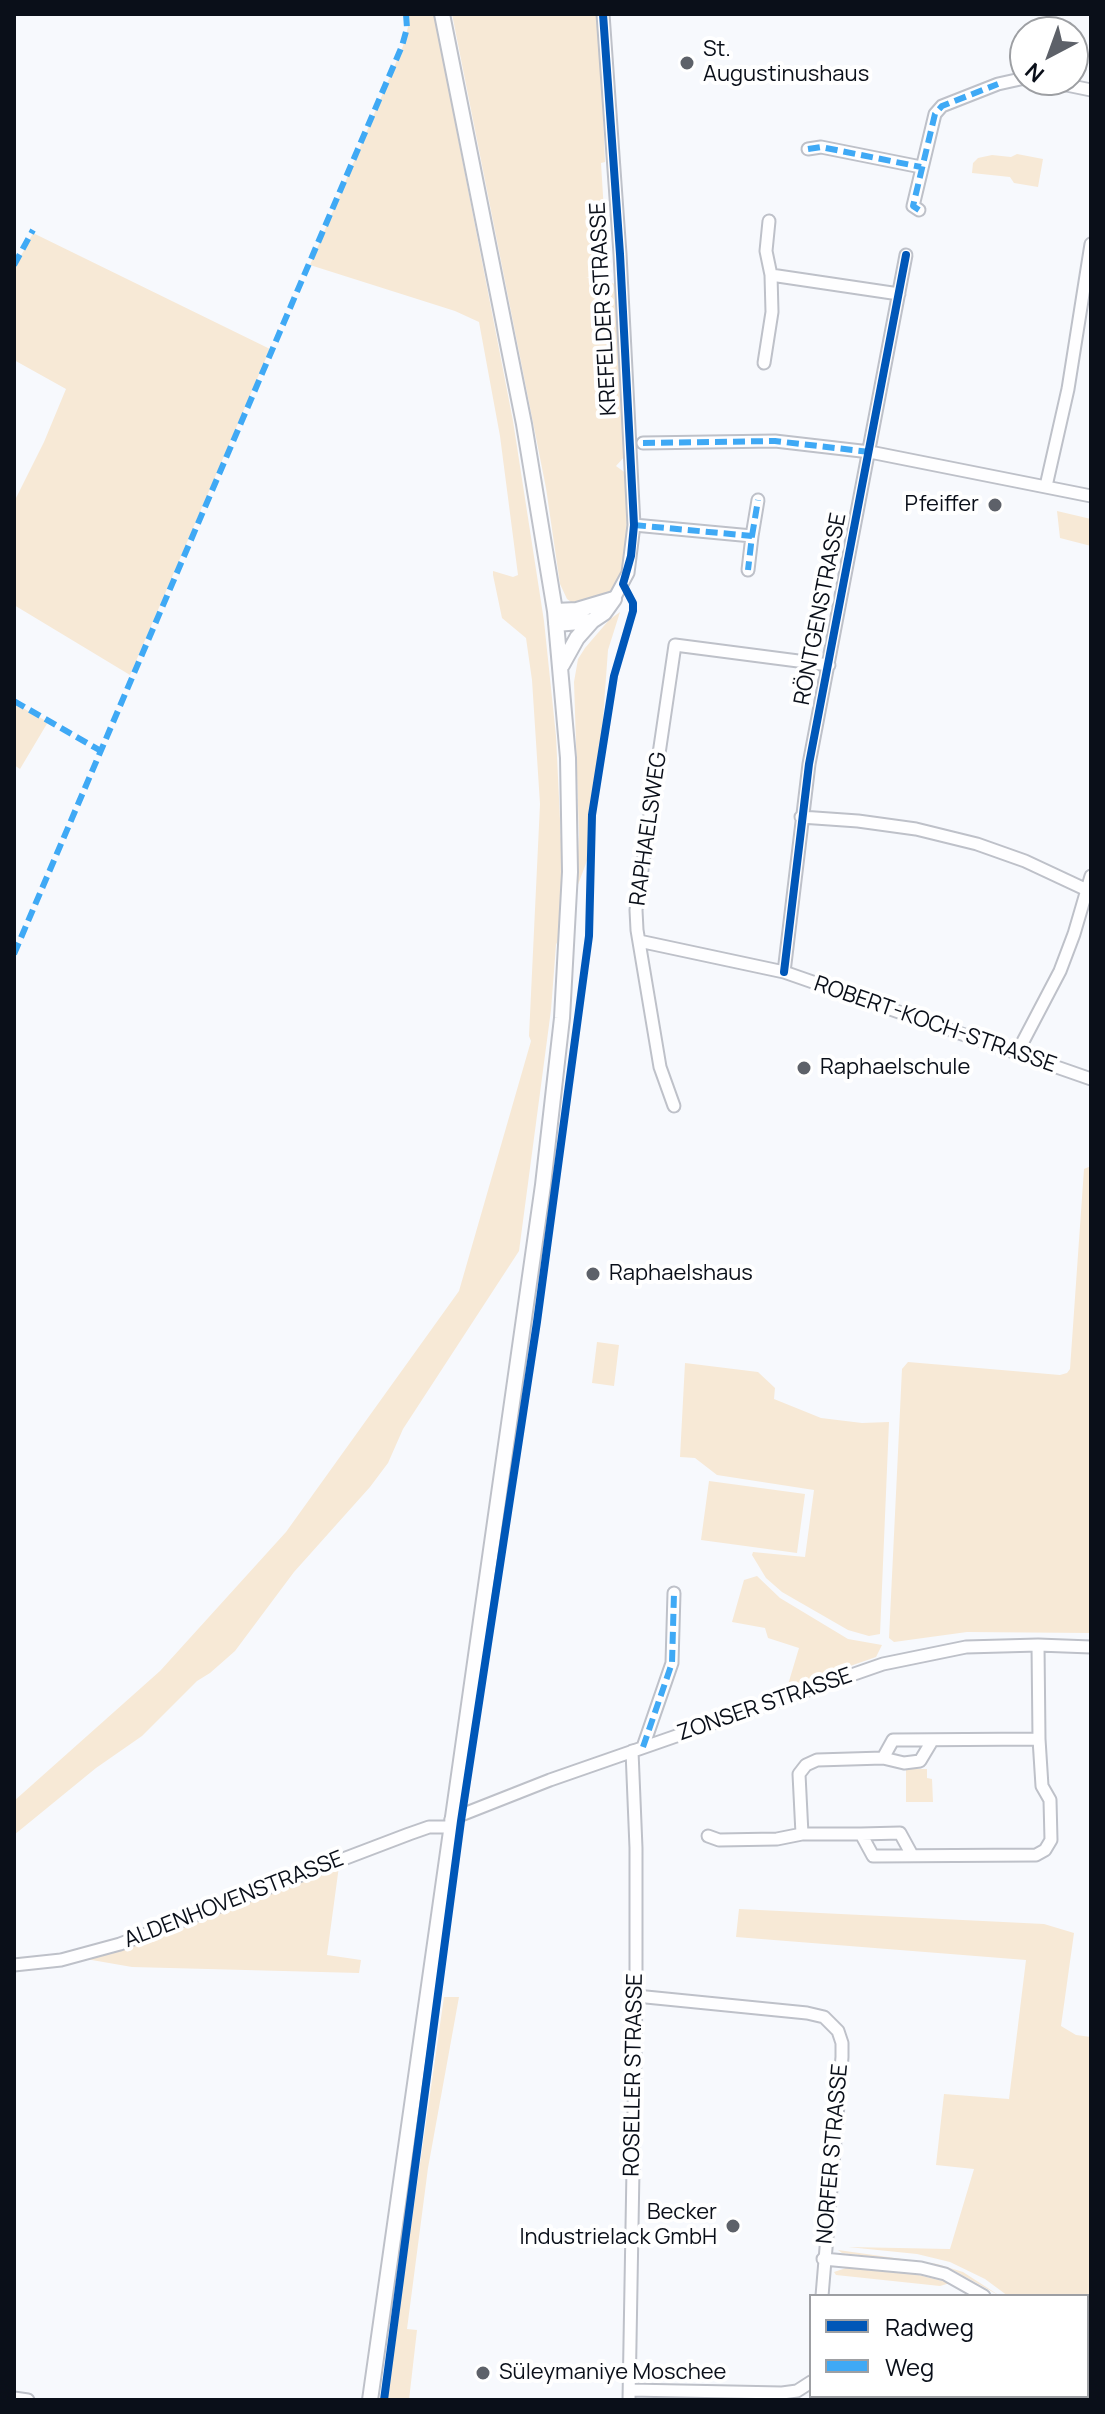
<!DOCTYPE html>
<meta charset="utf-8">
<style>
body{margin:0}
#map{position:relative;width:1105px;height:2414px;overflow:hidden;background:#f7f9fd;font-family:Manrope,sans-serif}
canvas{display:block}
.frame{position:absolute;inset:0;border:16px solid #0a0f19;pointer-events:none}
.legend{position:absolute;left:809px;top:2294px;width:280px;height:104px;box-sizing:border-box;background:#fff;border:2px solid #9d9fa3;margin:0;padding:10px 14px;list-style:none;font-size:24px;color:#0a0f19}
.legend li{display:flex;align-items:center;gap:16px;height:40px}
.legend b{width:40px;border:2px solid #9d9fa3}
.north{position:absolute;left:1009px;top:16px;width:80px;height:80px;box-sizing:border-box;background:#fff;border:2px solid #9d9fa3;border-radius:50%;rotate:221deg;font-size:22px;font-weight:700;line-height:32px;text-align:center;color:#0a0f19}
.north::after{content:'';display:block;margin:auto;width:28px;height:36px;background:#5d6169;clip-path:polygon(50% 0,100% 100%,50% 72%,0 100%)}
</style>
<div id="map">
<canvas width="1105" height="2414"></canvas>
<div class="frame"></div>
<ul class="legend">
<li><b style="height:10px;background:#0057b8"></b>Radweg</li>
<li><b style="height:10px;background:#3fa9f5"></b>Weg</li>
</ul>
<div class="north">N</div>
</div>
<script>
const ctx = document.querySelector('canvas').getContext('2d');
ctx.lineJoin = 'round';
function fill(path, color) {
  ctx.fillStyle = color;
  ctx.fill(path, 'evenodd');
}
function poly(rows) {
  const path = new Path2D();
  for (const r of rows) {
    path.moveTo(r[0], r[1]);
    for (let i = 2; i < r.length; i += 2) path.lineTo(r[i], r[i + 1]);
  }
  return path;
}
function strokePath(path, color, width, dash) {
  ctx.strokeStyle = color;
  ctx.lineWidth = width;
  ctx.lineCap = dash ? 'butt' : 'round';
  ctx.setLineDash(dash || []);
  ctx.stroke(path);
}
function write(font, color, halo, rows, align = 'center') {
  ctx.font = font + ' Manrope,sans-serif';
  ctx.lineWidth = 8;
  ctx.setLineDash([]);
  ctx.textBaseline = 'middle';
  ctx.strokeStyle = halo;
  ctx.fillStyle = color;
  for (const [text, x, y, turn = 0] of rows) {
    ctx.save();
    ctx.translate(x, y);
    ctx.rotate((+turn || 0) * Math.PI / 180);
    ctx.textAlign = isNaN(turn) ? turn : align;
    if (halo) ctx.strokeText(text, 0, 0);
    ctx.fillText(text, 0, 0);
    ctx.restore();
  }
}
const green = poly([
 [407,14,434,14,513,421,544,621,556,736,562,861,560,935,556,945,551,1010,519,1251,403,1429,388,1463,370,1487,294,1572,235,1651,210,1673,197,1681,142,1736,96,1768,14,1835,14,1801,160,1671,286,1532,459,1291,531,1041,529,1036,540,804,532,680,526,638,502,618,493,575,493,571,513,577,518,575,500,436,479,322,455,311,310,265,403,46,408,27],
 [452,14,599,14,605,162,601,163,608,277,586,277,616,284,623,341,618,340,625,456,616,466,627,474,630,519,625,568,615,587,603,598,574,604,567,599,560,584,546,488],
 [1017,154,1043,159,1038,187,1014,183,1010,177,972,173,973,163,978,158,992,155,1011,157],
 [33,233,270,349,130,675,14,605,14,502,44,442,66,389,14,360,14,269],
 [1057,511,1091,519,1091,546,1060,538],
 [620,612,608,650,594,842,576,890,579,835,574,682,578,659,585,648,609,620],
 [14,703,48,722,20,769,14,765],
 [1091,1166,1091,1633,967,1632,894,1642,889,1638,902,1369,908,1362,1060,1375,1067,1373,1070,1369,1084,1169],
 [597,1342,619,1345,614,1386,592,1383],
 [685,1363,758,1372,775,1388,774,1399,821,1418,862,1423,889,1422,880,1634,869,1636,848,1630,782,1592,766,1578,752,1555,753,1552,805,1557,814,1490,717,1475,695,1458,680,1457],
 [709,1481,805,1494,797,1553,701,1540],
 [757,1576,780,1598,848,1639,882,1645,876,1657,787,1688,799,1648,768,1638,765,1628,732,1622,744,1580],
 [906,1769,927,1769,927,1778,932,1779,933,1802,906,1802],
 [339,1866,327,1955,361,1960,359,1973,132,1967,86,1959,196,1923],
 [739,1909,1044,1924,1074,1933,1061,2026,1076,2035,1091,2037,1091,2400,1065,2400,1064,2396,1087,2396,1087,2296,1008,2296,985,2279,950,2262,917,2254,848,2247,950,2249,974,2169,936,2165,944,2094,1009,2099,1026,1960,736,1937],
 [444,1997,459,1997,428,2168,407,2329,417,2330,409,2400,386,2400],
 [838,2250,937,2264,963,2272,1000,2296,953,2270,926,2263,842,2253],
 [849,2267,903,2271,950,2283,940,2286,836,2275,834,2272]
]);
const minor = poly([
 [603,14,620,254,634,525,628,573,614,599],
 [1042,80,1091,90],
 [808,149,821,147,921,167],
 [919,210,913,206,935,114,942,106,998,84,1025,78],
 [771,275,899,294],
 [764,363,772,312,771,275,766,251,769,221],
 [643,443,775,441,870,452,1091,496],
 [1046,486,1068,389,1091,244],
 [634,525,752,536,748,570],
 [752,536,758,500],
 [801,817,858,821,916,829,977,844,1025,861,1087,890],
 [639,941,784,972,1091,1079],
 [784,972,809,764,906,255],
 [1017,1053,1060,971,1074,934,1091,876],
 [674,1106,660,1067,637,930,636,910,675,645,829,665],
 [643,1747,672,1663,674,1593],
 [883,1758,904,1763,920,1761,932,1741],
 [451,1819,550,1780,883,1664,966,1647,1038,1645,1091,1647],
 [802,1834,799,1774,806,1765,817,1760,883,1758,893,1740,1039,1739],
 [861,1834,900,1833,912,1855],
 [708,1836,719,1840,777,1839,802,1834,861,1834,873,1856,1036,1855,1045,1850,1051,1840,1050,1800,1042,1786,1039,1739,1038,1645],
 [14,1965,61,1960,120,1944,409,1834,429,1827,450,1827],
 [636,1996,807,2013,824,2017,838,2031,842,2043,842,2057,822,2296],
 [823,2259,921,2268,945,2274,984,2296],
 [630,2390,782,2393,797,2391,811,2382],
 [1052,2396,1053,2400],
 [14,2398,28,2400],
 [629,2400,636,1996,636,1848,632,1751]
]);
const major = poly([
 [555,611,577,610,614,599],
 [556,624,592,621],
 [562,665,577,638,592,621,604,613,614,599],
 [370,2400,543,1185,562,1018,570,872,568,758,555,611,524,424,442,14]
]);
const quiet = poly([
 [808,149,821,147,921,167],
 [919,210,913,206,935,114,942,106,998,84],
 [14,265,33,230],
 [643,443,775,441,870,452],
 [634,525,752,536,748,570],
 [752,536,758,500],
 [14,701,101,751],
 [14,954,402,46,407,28,406,14],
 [643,1747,672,1663,674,1593]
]);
const cycleway = poly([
 [784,972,809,764,906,255],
 [384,2400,461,1821,537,1322,589,936,592,815,614,676,633,611,633,603,623,584,631,556,634,525,620,254,603,14]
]);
const markers = [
 [687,63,8,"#5d6169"],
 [995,505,8,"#5d6169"],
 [804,1068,8,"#5d6169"],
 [593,1274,8,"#5d6169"],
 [733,2226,8,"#5d6169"],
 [483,2373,8,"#5d6169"]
];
const poiNames = [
 ["St.",703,50],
 ["Augustinushaus",703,75],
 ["Pfeiffer",979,505,"right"],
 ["Raphaelschule",820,1068],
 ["Raphaelshaus",609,1274],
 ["Becker",717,2213,"right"],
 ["Industrielack GmbH",717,2238,"right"],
 ["Süleymaniye Moschee",499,2373]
];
const streetNames = [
 ["KREFELDER STRASSE",604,309,-93],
 ["RÖNTGENSTRASSE",821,609,-79],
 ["RAPHAELSWEG",649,829,-82],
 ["ROBERT-KOCH-STRASSE",935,1025,19],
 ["ZONSER STRASSE",765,1705,-19],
 ["ALDENHOVENSTRASSE",234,1900,-21],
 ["ROSELLER STRASSE",634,2075,-89],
 ["NORFER STRASSE",833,2154,-85]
];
fill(green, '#f7e9d6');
strokePath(minor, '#bec1c9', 15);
strokePath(major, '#bec1c9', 18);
strokePath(minor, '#fefeff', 11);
strokePath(major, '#fefeff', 14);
strokePath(quiet, '#3fa9f5', 6, [12, 6]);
strokePath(cycleway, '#0057b8', 8);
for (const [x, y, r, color] of markers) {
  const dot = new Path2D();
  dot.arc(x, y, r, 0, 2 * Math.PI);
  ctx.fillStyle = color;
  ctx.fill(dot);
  strokePath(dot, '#fff', 3);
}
write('22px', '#0a0f19', '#fff', poiNames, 'left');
write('22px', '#0a0f19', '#fff', streetNames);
</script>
